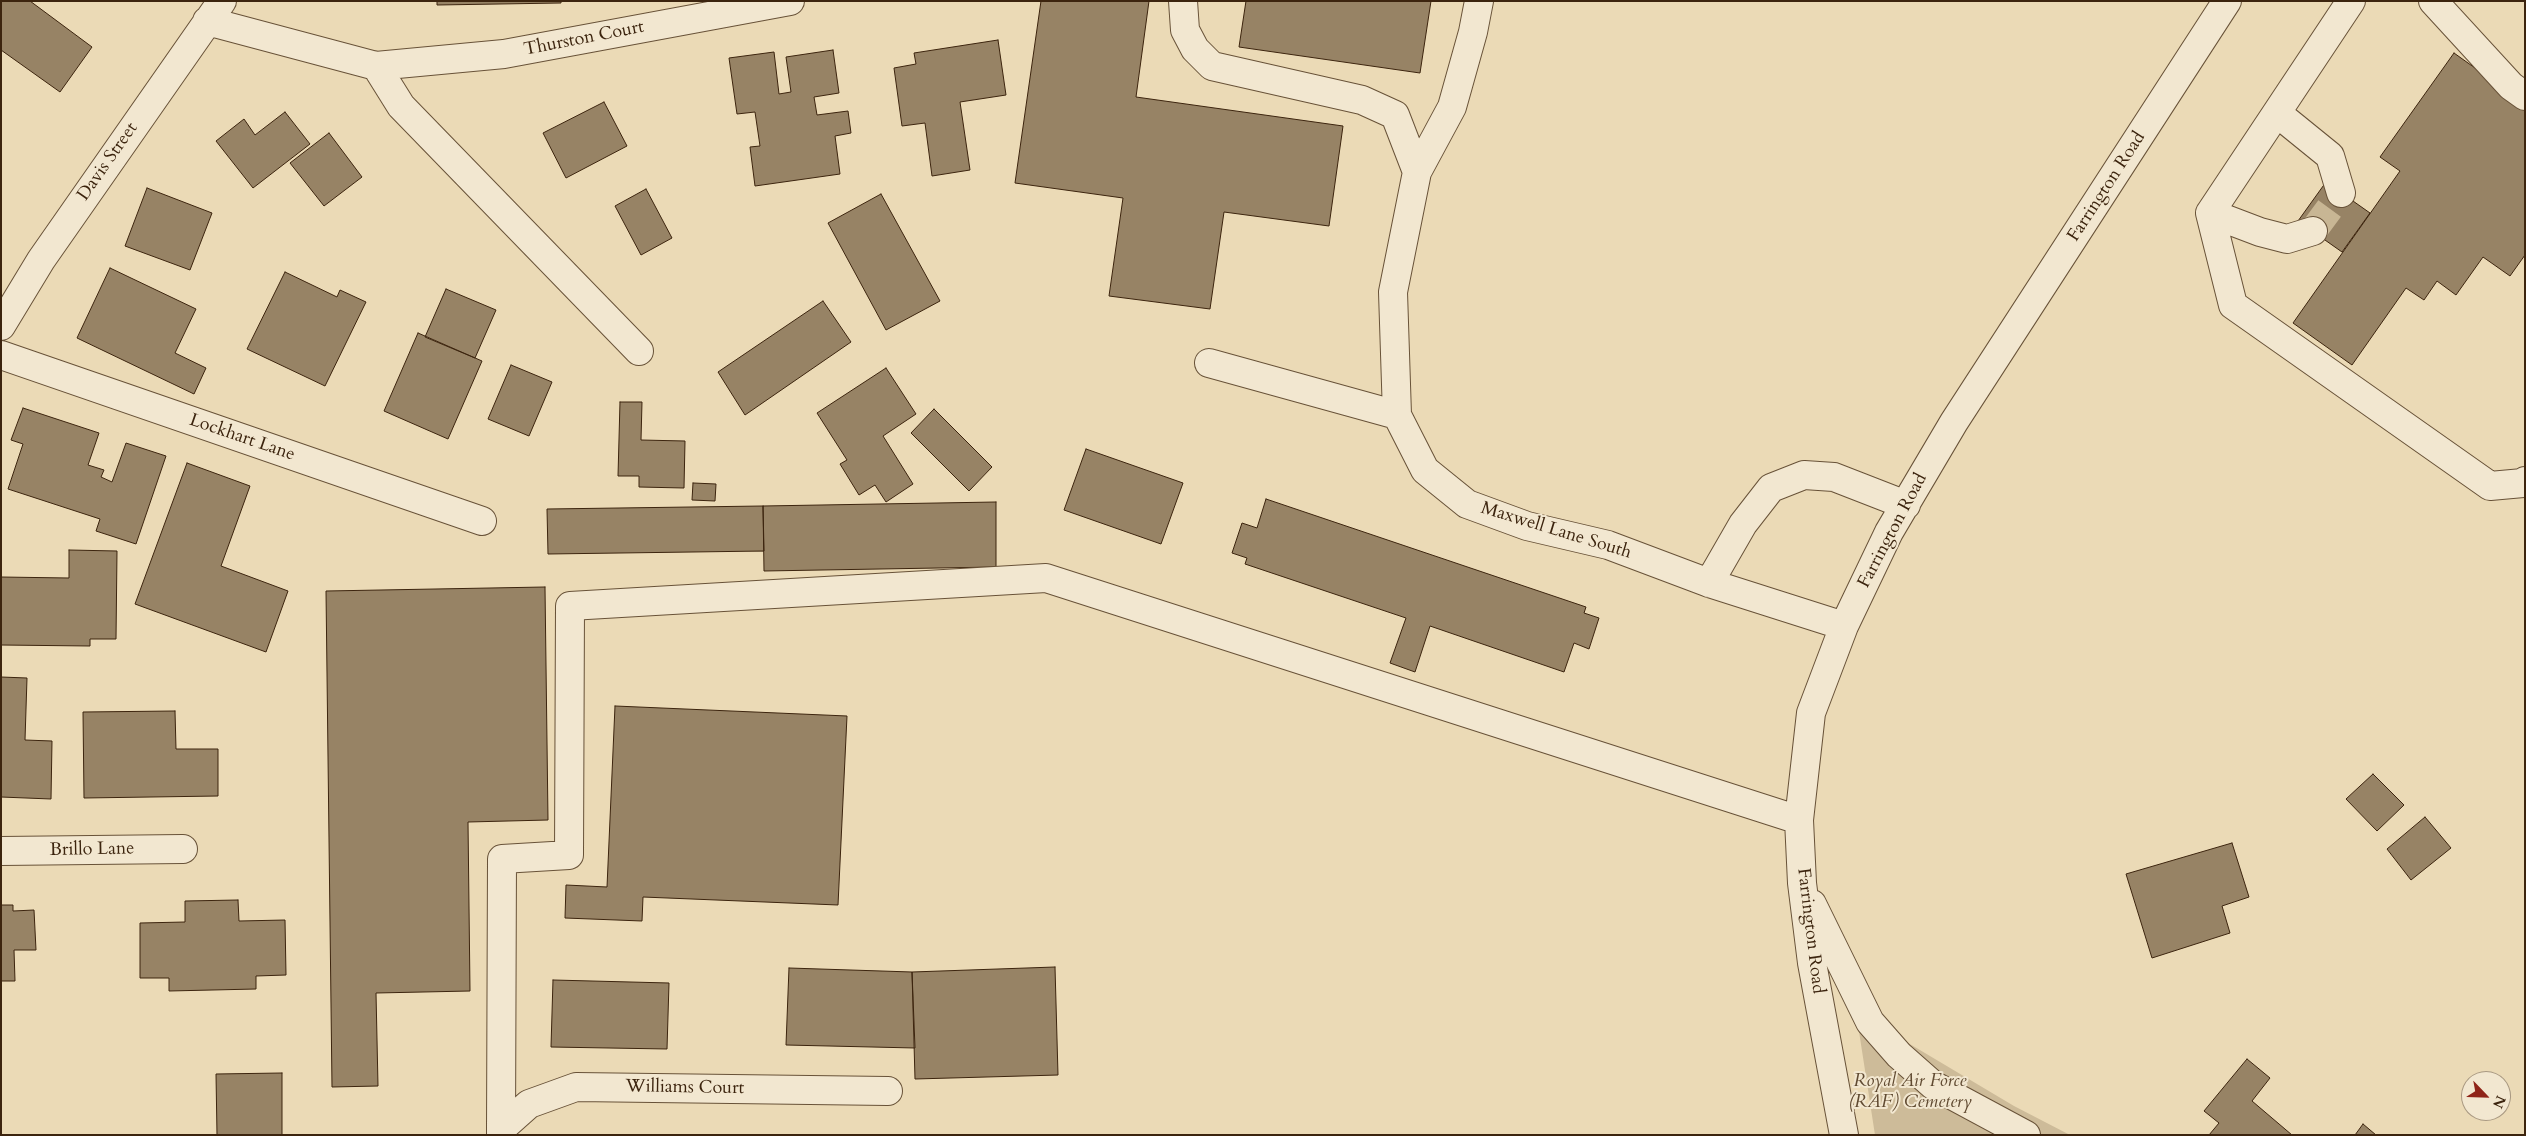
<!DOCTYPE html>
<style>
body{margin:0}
#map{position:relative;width:2526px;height:1136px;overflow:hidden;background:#ebdab6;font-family:Cardo,serif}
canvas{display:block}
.frame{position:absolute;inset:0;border:2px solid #3c240e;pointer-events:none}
.north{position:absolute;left:2461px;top:1071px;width:50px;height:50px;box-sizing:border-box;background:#f2e7d0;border:1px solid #a99982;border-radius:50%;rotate:114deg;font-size:14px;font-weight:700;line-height:20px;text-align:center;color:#3c240e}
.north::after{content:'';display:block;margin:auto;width:18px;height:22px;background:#8f2418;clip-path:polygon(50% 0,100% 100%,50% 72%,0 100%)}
</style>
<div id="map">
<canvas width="2526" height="1136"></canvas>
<div class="frame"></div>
<div class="north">N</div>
</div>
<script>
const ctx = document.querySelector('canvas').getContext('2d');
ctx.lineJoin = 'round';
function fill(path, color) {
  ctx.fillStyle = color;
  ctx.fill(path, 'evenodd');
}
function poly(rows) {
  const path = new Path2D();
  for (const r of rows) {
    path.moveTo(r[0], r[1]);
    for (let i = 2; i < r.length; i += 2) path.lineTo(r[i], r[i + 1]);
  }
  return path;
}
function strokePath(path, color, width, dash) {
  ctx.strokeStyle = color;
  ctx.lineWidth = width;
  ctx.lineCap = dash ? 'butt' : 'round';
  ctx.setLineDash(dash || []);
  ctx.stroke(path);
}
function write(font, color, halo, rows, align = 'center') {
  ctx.font = font + ' Cardo,serif';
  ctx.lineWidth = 4;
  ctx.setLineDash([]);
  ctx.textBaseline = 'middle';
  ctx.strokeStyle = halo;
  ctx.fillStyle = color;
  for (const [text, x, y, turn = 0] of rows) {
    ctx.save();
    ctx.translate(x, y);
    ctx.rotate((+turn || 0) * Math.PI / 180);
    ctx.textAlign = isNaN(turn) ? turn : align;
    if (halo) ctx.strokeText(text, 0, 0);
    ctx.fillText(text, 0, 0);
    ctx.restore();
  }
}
const green = poly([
 [1856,1012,2014,1106,2070,1135,1875,1135]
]);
const building = poly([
 [1,1,30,1,92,47,60,92,1,50,1,1],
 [437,1,561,1,561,3,437,5,437,1],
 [1041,1,1149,1,1136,97,1343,126,1329,226,1224,212,1210,309,1109,296,1123,198,1015,183,1041,1],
 [1246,1,1431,1,1420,73,1239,47,1246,1],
 [998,40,1006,95,960,102,970,170,932,176,925,123,902,126,894,68,916,64,914,53,998,40],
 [833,50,839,93,814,97,817,115,848,111,851,133,835,136,840,174,755,186,750,147,760,146,755,112,737,114,729,58,774,52,779,94,791,92,786,57,833,50],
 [2454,53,2496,83,2493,88,2525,110,2525,255,2510,276,2483,257,2456,295,2437,281,2424,300,2406,288,2352,365,2293,323,2400,171,2380,157,2454,53],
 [604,102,627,146,566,178,543,133,604,102],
 [285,112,310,144,253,188,216,141,244,119,255,135,285,112],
 [329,133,362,177,324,206,290,163,329,133],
 [2326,182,2370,213,2342,252,2298,221,2326,182],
 [147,188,212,213,190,270,125,246,147,188],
 [646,189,672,238,641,255,615,206,646,189],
 [881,194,940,301,886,330,828,223,881,194],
 [110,268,196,309,175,353,206,368,194,394,77,338,110,268],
 [285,272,337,297,340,290,366,302,325,386,247,349,285,272],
 [446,289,496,310,475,358,425,337,446,289],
 [823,301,851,342,745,415,718,372,823,301],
 [418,333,482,361,448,439,384,411,418,333],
 [511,365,552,382,529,436,488,419,511,365],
 [886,368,916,414,883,436,913,484,886,502,875,485,859,495,840,464,847,460,817,413,886,368],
 [620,402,642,402,641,440,685,441,684,488,639,487,639,476,618,476,620,402],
 [23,408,99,433,88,465,104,470,101,477,112,482,126,443,166,456,136,544,96,531,100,519,8,489,23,444,11,440,23,408],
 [934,409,992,467,969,491,911,433,934,409],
 [1086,449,1183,483,1161,544,1064,510,1086,449],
 [187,463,250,486,221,566,288,591,266,652,135,604,187,463],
 [693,483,716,484,715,501,692,500,693,483],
 [1266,499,1586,607,1584,613,1599,618,1589,649,1574,643,1564,672,1430,626,1415,672,1390,663,1406,618,1245,564,1247,558,1232,553,1242,523,1257,528,1266,499],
 [996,502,996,567,764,571,763,506,996,502],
 [763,506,764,551,548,554,547,509,763,506],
 [69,550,117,551,116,639,90,639,90,646,1,645,1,577,69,578,69,550],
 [545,587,548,820,468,822,470,991,376,993,378,1086,332,1087,326,591,545,587],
 [1,677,27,678,25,740,52,741,51,799,1,797,1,677],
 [615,706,847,716,838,905,643,897,642,921,565,918,566,885,607,887,615,706],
 [175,711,176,749,218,749,218,796,84,798,83,712,175,711],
 [2373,774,2404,805,2377,831,2346,799,2373,774],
 [2425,817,2451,848,2411,880,2387,849,2425,817],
 [2232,843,2249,897,2222,906,2230,933,2152,958,2126,874,2232,843],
 [238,900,239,921,285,920,286,975,256,976,256,989,169,991,169,978,140,978,140,923,185,922,185,901,238,900],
 [1,905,13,905,13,911,34,910,36,950,14,950,15,981,1,981,1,905],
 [1055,967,1058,1075,915,1079,912,972,1055,967],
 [789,968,912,972,915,1048,786,1045,789,968],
 [553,980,669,983,667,1049,551,1047,553,980],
 [2247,1059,2270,1078,2252,1101,2292,1135,2209,1135,2219,1123,2204,1111,2247,1059],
 [282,1073,282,1135,217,1135,216,1074,282,1073],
 [2363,1124,2376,1135,2355,1135,2363,1124]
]);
const minorTunnel = poly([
 [2313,231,2341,193]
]);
const minor = poly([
 [1183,1,1185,30,1195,49,1212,66,1362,100,1395,115,1417,172],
 [1479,1,1473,32,1452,107,1417,172,1393,292,1397,415,1425,470,1467,504,1527,526,1608,545,1709,583,1844,626],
 [2351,1,2210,213,2233,305,2490,486,2523,483,2525,481],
 [2433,1,2511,86,2525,96],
 [207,21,376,66,504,54,790,1],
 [376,66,401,106,639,351],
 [2277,113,2330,156,2341,193],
 [2210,213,2260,232,2287,239,2313,231],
 [1,326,41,260,222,1],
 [1,355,482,521],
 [1209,363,1397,415],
 [1709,583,1743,524,1771,488,1804,475,1834,477,1906,505],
 [1,851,183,849],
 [1812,904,1870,1022,1899,1055,1933,1085,2026,1135],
 [501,1129,502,859,569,855,570,606,1046,578,1799,820],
 [501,1135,501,1129,529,1104,576,1087,888,1091],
 [1844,1135,1812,963,1802,883,1799,820,1811,713,1844,626,1889,532,1954,422,2227,1]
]);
const streetNames = [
 ["Thurston Court",584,39,-11],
 ["Davis Street",108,162,-55],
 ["Farrington Road",2107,187,-57],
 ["Lockhart Lane",242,438,19],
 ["Maxwell Lane South",1556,531,17],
 ["Farrington Road",1893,531,-62],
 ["Brillo Lane",92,850,-1],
 ["Farrington Road",1810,931,83],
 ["Williams Court",685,1088,1]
];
const parkNames = [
 ["Royal Air Force",1910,1082],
 ["(RAF) Cemetery",1910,1103]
];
fill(green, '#cdbb99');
fill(building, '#978365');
strokePath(building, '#3c240e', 1);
strokePath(minorTunnel, '#c8b694', 28, [28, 14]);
strokePath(minor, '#685238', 30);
strokePath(minor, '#f2e7d0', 28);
write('18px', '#3c240e', '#f2e7d0', streetNames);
write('italic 18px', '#604a31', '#f2e7d0', parkNames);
</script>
